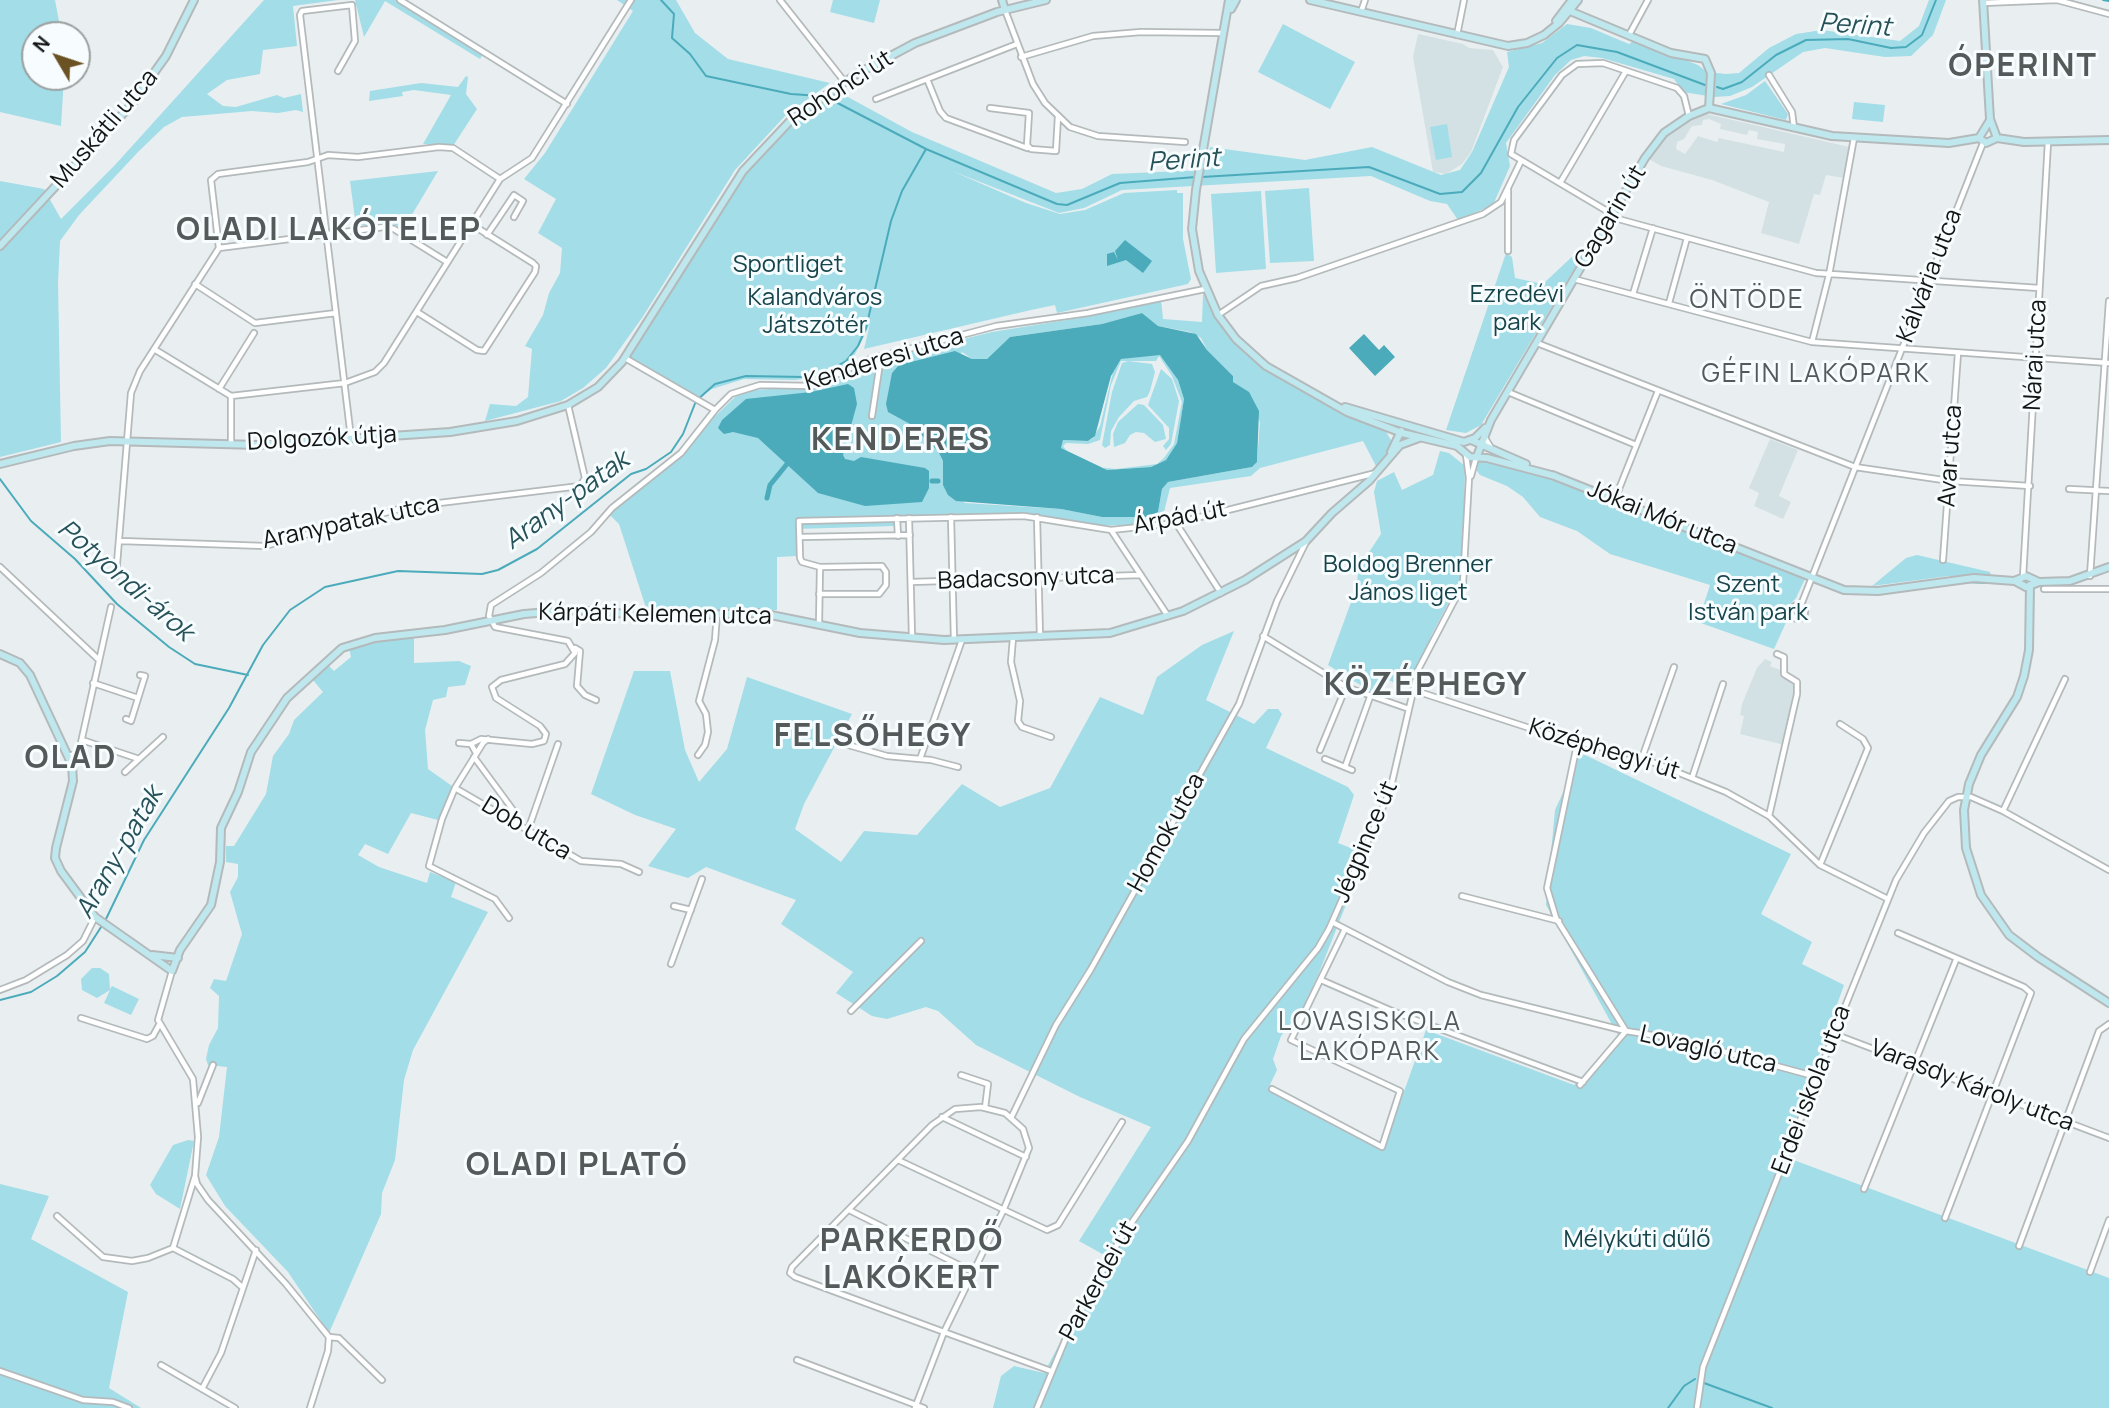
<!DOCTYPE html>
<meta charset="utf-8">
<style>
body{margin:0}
#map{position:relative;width:2109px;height:1408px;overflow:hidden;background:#e9eff0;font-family:Manrope,sans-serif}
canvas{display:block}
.north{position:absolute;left:21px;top:21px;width:70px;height:70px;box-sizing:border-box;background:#f7fdfe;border:2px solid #9ca0a1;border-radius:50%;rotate:309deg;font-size:19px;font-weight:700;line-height:28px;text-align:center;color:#131515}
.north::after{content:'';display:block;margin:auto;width:24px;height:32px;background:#6b5223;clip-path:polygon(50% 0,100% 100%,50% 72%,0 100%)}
</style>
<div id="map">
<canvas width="2109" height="1408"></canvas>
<div class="north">N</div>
</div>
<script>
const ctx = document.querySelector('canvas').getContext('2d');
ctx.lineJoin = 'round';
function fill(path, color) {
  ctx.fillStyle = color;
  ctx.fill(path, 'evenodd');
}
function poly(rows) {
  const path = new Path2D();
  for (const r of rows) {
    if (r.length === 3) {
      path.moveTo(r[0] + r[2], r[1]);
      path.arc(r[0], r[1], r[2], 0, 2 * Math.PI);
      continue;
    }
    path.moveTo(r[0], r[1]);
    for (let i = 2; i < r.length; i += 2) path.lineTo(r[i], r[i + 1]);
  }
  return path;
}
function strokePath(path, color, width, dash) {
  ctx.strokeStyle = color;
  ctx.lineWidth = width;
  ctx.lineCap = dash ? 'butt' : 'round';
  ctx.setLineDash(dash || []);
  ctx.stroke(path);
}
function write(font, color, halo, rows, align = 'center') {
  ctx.font = font + ' Manrope,sans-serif';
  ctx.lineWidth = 6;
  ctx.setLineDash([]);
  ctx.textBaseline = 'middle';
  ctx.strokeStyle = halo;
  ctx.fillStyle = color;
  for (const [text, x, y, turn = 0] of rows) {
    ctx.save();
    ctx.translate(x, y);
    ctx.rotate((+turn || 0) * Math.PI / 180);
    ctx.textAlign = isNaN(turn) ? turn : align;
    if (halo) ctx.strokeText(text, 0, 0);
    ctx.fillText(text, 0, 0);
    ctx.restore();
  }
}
const built = poly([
 [1418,34,1463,44,1469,48,1493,50,1503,67,1471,152,1462,164,1446,174,1433,172,1413,57],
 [1703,113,1849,147,1844,178,1826,175,1820,195,1814,194,1799,244,1761,233,1769,202,1712,180,1661,166,1649,159,1666,135],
 [1709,119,1721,124,1720,129,1747,135,1749,130,1758,132,1757,139,1785,144,1784,152,1719,138,1717,142,1698,136,1685,154,1676,149,1677,142,1684,139,1692,126,1702,125,1703,120],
 [1770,439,1798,450,1779,496,1791,502,1783,519,1754,506,1759,493,1749,488],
 [1765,659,1772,662,1770,666,1783,671,1781,677,1795,683,1784,745,1740,734,1744,716,1740,715,1742,704,1757,668]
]);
const green = poly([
 [0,0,55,0,59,21,66,35,35,35,35,77,64,77,61,126,0,112],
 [264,0,338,0,293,6,297,46,263,50,260,74,227,80,207,94,223,106,236,107,277,95,284,98,301,94,303,112,296,110,278,113,252,111,182,117,164,127,139,151,79,215,60,241,58,283,61,442,0,457,0,181,44,189,61,219,115,165],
 [355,0,396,0,483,54,480,59,385,1,364,37],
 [617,0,676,0,695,33,728,59,830,83,786,115,735,170,642,318,606,368,583,388,561,401,485,421,490,404,516,406,528,397,532,349,525,346,543,315,549,293,560,273,562,248,538,233,556,199,524,179,545,153,633,11],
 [833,0,880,0,874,23,830,12],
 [1929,0,1946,0,1933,35,1911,56,1885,57,1825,48,1803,52,1752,87,1730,96,1714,97,1683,92,1674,79,1602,58,1584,56,1571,60,1555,75,1506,143,1510,166,1493,205,1458,220,1447,204,1430,201,1371,176,1122,190,1084,208,1059,213,952,171,1026,203,1060,214,1085,210,1124,193,1177,190,1177,193,1183,193,1183,239,1191,279,1188,284,1057,313,1055,305,1031,310,864,349,870,324,853,358,843,367,821,376,795,380,744,379,712,389,700,397,630,358,746,171,808,110,835,90,912,132,1056,193,1082,189,1112,174,1205,170,1210,147,1305,160,1372,147,1441,175,1460,170,1472,152,1509,67,1507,52,1542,43,1567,24,1591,28,1629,44,1635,40,1698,65,1707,72,1726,74,1739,73,1769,48,1796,34,1822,30,1900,41,1919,26],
 [1283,24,1355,62,1330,109,1258,72],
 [466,76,468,77,466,94,477,109,453,146,423,144,451,95,414,90,402,92,403,96,369,101,370,91,421,83,458,87],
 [1765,81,1788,114,1786,120,1721,104,1746,95],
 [1854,102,1885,105,1883,122,1852,119],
 [1447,124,1452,157,1436,160,1430,127],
 [438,171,404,228,386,222,356,226,350,181],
 [1309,188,1314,261,1270,263,1265,191],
 [1261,191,1266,269,1216,273,1211,194],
 [1577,252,1582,256,1481,425,1466,433,1446,430,1506,253,1512,257,1515,278,1543,284],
 [1203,294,1219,320,1276,374,1324,404,1386,432,1391,440,1391,447,1377,468,1363,441,1260,468,1251,476,1170,488,1162,520,1171,523,1095,526,1030,514,895,517,895,526,796,529,796,556,777,557,777,610,647,611,619,524,610,515,622,502,683,454,703,428,735,397,752,390,824,386,887,358,992,332,1085,317,1161,299,1163,319,1202,322],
 [1142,313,1158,326,1190,332,1201,338,1207,350,1233,376,1233,382,1241,390,1260,422,1257,462,1252,467,1168,482,1162,489,1158,512,1149,517,1102,517,1061,509,965,503,943,485,943,461,938,451,910,424,962,352,972,359,987,359,1010,337,1102,324],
 [1157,354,1162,356,1178,380,1184,399,1177,443,1166,460,1151,467,1107,470,1061,448,1063,440,1088,441,1093,438,1100,426,1113,372,1121,359],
 [1159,356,1172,376,1182,402,1174,444,1164,458,1157,464,1116,469,1097,467,1066,450,1063,446,1066,443,1088,444,1100,440,1111,385,1121,361,1156,361],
 [1128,361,1152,364,1155,372,1150,391,1147,397,1134,401,1119,417,1111,431,1110,445,1105,448,1102,445,1112,392,1122,363],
 [1161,369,1172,379,1179,401,1171,444,1166,450,1163,446,1169,439,1169,428,1148,405],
 [1138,404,1144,405,1163,425,1166,439,1155,442,1144,433,1136,432,1130,435,1125,443,1114,447,1113,434,1118,422],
 [1440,451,1449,453,1465,466,1463,575,1432,634,1410,688,1382,678,1375,694,1328,665,1357,586,1358,569,1381,534,1374,492,1377,481,1394,472,1402,490,1433,475],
 [1476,459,1556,480,1805,579,1796,598,1787,607,1788,618,1774,649,1698,622,1710,585,1610,554,1577,531,1540,517,1523,497,1507,486,1480,475,1474,467],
 [1917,555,1990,572,1991,575,1949,576,1872,586,1906,558],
 [1234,631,1206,700,1254,724,1268,709,1278,709,1282,714,1266,748,1348,787,1354,795,1338,843,1366,854,1319,973,1303,1007,1281,1036,1273,1059,1277,1070,1268,1089,1383,1150,1426,1030,1574,1085,1619,1037,1546,905,1555,810,1581,753,1791,854,1761,914,1812,942,1802,964,1844,985,1783,1156,2109,1278,2109,1408,993,1408,1001,1376,1014,1366,1044,1373,1106,1256,1079,1241,1151,1127,1080,1097,976,1045,938,1011,926,1007,887,1019,872,1016,836,993,853,972,781,924,796,900,706,867,688,878,648,866,676,829,635,815,591,794,634,671,670,671,685,750,699,782,727,749,747,677,852,714,804,804,795,829,841,862,864,831,917,835,962,784,1000,807,1050,788,1100,697,1143,715,1157,677,1202,645],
 [414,635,414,663,459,661,471,666,465,685,448,687,446,697,433,700,425,730,428,769,452,786,438,820,411,813,388,854,365,844,358,855,379,867,427,883,430,872,456,882,451,897,488,912,413,1050,404,1080,395,1160,382,1193,381,1214,329,1333,288,1272,225,1206,206,1175,219,1137,227,1067,208,1065,206,1059,209,1045,218,1028,219,996,210,988,214,979,226,981,242,934,230,892,238,877,238,864,226,862,226,846,234,846,266,794,273,756,289,734,294,720,323,692,312,679,327,664,334,671,351,657,349,648],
 [92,968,100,968,109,974,110,989,112,986,139,999,131,1015,104,1003,110,990,97,998,82,990,81,979],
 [188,1140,194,1141,180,1209,156,1194,150,1185,173,1145],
 [0,1184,49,1196,31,1239,128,1292,109,1388,141,1408,0,1408]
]);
const water = poly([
 [1125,240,1152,261,1143,273,1126,260,1107,266,1107,254,1114,252,1118,260,1115,251],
 [1142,313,1158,326,1196,334,1207,350,1233,376,1233,382,1249,392,1259,411,1257,462,1252,467,1168,482,1162,489,1158,512,1149,517,1102,517,1061,509,956,501,948,495,943,485,943,461,938,451,910,424,888,412,886,404,892,373,899,365,955,351,972,359,987,359,1010,337,1102,324],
 [1160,355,1178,380,1184,399,1177,443,1166,460,1151,467,1107,470,1061,448,1063,440,1088,441,1095,436,1111,376,1121,359],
 [1364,334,1379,350,1384,345,1395,357,1375,376,1349,348],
 [848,384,854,388,857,404,843,455,845,459,854,461,861,457,925,468,929,471,929,488,922,502,865,506,818,493,758,438,733,432,724,434,718,428,722,420,746,399,811,392]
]);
const stream = poly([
 [661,0,674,14,672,38,690,54,706,76,791,94,820,96],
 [2103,0,2109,1],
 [1717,87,1723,89,1742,82,1776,55,1806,40,1848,39,1891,48,1906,47,1922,35,1936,0],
 [826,97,926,149,1057,204,1067,205,1120,183,1196,177],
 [1202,177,1369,167,1440,194,1462,192,1481,173,1518,107,1557,58,1577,45,1617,52,1705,85],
 [0,479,31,521,75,559,117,604,169,647,195,664,248,675],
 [1964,582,1993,583],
 [1880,594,1903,591],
 [106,919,144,840,229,708,263,645,290,610,325,587,398,571,482,574,498,570,537,549,631,474,646,469,671,452,683,434,696,401,715,384,746,376,804,377,830,370,846,361,858,346,866,328,891,221,902,191,926,149],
 [0,1000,31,992,57,976,85,952,103,924],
 [1704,1383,1772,1408],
 [1668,1408,1684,1386,1695,1379]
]);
const canal = poly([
 [932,481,938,481],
 [767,498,770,485,787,464]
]);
const street = poly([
 [400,0,567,104],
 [780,0,844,81],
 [1983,3,2057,0,2109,14],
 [1005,10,1033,84,1045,103,1070,127,1098,136,1185,142],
 [1361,12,1365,0],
 [1457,35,1464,0],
 [1629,35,1648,0],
 [1021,57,1093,36,1141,32,1223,33],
 [338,71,355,41,352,5,302,11,300,15,351,438],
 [1769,75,1792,112,1794,128],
 [927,79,940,111,946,118,1027,148],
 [876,99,1017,44],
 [990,108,1029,113,1027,145,1031,149,1056,151,1058,116],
 [1560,183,1626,71],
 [1508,189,1508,251],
 [1612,214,1511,154,1514,140,1562,75,1577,64,1603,63,1677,88,1684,96,1689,116],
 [1611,217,1816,273,2039,288],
 [487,235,514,195,523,201,514,217],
 [219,248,211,180,218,174,308,162,328,155,358,157,439,147,453,148,500,179],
 [1574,279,1812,342,2109,363],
 [195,284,255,323,336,313],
 [1633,294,1653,228],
 [1669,303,1687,238],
 [417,312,477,350,484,351,535,272,536,266,533,263,471,224],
 [1218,315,1261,286,1297,278,1483,214,1501,202,1521,161],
 [1812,342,1829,275,1854,138],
 [1537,343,1855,467,1950,481,2030,486],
 [154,349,231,396,345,383,375,372,384,363,500,179,532,158,631,0],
 [625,358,715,410],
 [219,389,254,333],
 [1508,392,1636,445],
 [872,416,881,356],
 [1485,438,1491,448],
 [231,444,231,396],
 [1471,476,1476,458],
 [2069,489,2109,491],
 [1615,499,1658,391],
 [951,517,954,640],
 [1037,517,1040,637],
 [897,518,898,536],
 [909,518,912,637],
 [1176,523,1221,593],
 [1111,530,1168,616],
 [800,537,910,535],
 [121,541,265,546,406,507,580,486,585,478,568,405],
 [1943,560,1958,353],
 [0,567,98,659],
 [116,576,131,393,140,371,219,248,384,227,394,229,447,262],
 [2090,576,2109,301],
 [2023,577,2048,142],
 [911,582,1141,575],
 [2044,589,2109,589],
 [819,594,879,594,886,585,886,572,882,566,820,567],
 [1798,612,7],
 [1801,605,1983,143],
 [819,624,820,567,802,562,800,558,799,521,1024,516,1111,530,1176,523,1376,473],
 [1263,636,1346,687,1409,709],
 [1013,638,1011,662,1020,701,1018,721,1022,727,1051,737],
 [575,648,580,651,577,686,585,695,596,700],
 [93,683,138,698],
 [1413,690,1560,738,1635,755,1726,792,1769,816,1820,865,1888,899],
 [126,719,131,721,145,676,140,675],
 [488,739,483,743,455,788,442,819,429,866,495,899,509,918],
 [82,740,139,759,163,737],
 [1578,740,1547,888,1556,918,1626,1031],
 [459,743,471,744],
 [841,743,887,756,931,760,958,767],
 [1320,750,1346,687],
 [476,753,471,744,481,739,532,744,544,741,546,734,540,726,496,698,492,687,501,680,565,664,575,653,568,641,495,627,489,616,491,605,541,573,591,532,612,508,681,453,715,410,731,394,760,385,812,386,870,359,996,326,1088,313,1205,289],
 [698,755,705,745,708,732,706,714,699,701,715,640,717,614],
 [69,756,78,753,80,747,111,607],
 [474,757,513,810,515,821],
 [1642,758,1674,667],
 [920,759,962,640],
 [1325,759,1352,770],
 [1345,767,1370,697],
 [125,772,139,759],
 [1692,778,1723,684],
 [455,788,581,861,621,864,639,872],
 [2003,811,2065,679],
 [1769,816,1797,694,1797,682,1784,674,1784,657,1777,654],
 [528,830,558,744],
 [1820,865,1868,748,1863,739,1840,724],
 [1462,896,1559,921],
 [674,906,691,910],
 [1332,922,1448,982,1481,995,1626,1031,1677,1039,1817,1077],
 [1898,933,2024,987,2031,993,1945,1218],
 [671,964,702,879],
 [172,971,158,1020,193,1079,198,1137,195,1176,197,1184,208,1200,286,1284,329,1337],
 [1321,980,1392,1011,1583,1082],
 [0,990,26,980,67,955,83,941,95,917],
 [851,1011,921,941],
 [81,1018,147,1039,153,1036,159,1025],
 [1834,1034,2109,1138],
 [961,1075,988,1084,985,1108],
 [1580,1085,1626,1031],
 [1272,1089,1382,1147,1400,1091,1291,1040,1345,929],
 [198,1103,213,1065],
 [942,1117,1026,1157],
 [1011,1118,1056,1025,1091,969,1239,704,1277,601,1306,542],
 [898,1160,1047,1230,1058,1225,1122,1122],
 [1864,1189,1956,960],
 [849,1210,973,1272],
 [57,1216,103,1257,132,1261,148,1258,173,1248,195,1176],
 [2019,1246,2099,1031,2109,1024],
 [173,1248,233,1279,242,1287],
 [2090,1272,2109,1220],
 [329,1337,339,1338,382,1380],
 [797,1360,924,1408],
 [161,1365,235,1408],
 [0,1371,83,1400,113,1402,129,1408],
 [202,1389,221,1353,256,1250],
 [310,1408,328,1351,329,1337],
 [915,1408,944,1332,1003,1211,1029,1148,1023,1129,1005,1113,981,1107,955,1109,932,1125,792,1267,790,1273,795,1277,944,1332,1051,1371],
 [1037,1408,1066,1338,1119,1241,1188,1141,1244,1039,1318,948,1329,929,1390,791,1418,670,1463,584,1469,478,1466,455],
 [1697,1408,1703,1367,1834,1034,1896,880,1924,833,1949,801,1958,797,1971,797,2003,811,2109,870]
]);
const secondary = poly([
 [1002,0,1005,10],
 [1229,0,1196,190,1192,229,1199,271,1218,315,1236,339,1266,366,1347,412,1402,433,1457,446,1470,457,1487,458,1555,476],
 [1310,0,1508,46,1527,43,1544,35,1559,23,1578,0],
 [1983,0,1990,119,1997,138],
 [1231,9,1236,0],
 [1565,9,1671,53,1705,59,1711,73,1709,108],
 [1556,21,1572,0],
 [1979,138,1986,143,1997,138,2024,142,2109,140],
 [1979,138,1990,120],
 [0,246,131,105,166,56,194,0],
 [1345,407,1464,442,1475,438,1485,428],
 [1471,440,1526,464],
 [1391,452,1401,431],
 [1477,456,1491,420,1645,158,1664,133,1689,116,1709,108,1832,136,1949,143,1979,138],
 [0,464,74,446,110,441,258,445,450,432,517,421,568,405,598,387,622,362,743,171,791,120,855,75,915,43,997,12,1046,0],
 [1552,475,1844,590,1878,591,1974,578,2014,581,2026,576,2039,582],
 [2015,581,2026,587,2039,582,2070,581,2109,567],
 [2030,585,2029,650,2024,676,2017,697,1981,755,1969,784,1964,810,1966,848,1981,895,2009,935,2038,957,2109,1003],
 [0,654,20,663,30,675,72,765,73,781,56,848,55,858,61,871,95,917,172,971,180,950,211,905,220,862,221,828,238,792,251,752,287,698,342,648,375,638,445,630,524,614,573,610,659,616,761,613,860,633,944,640,1110,633,1183,611,1245,580,1306,541,1332,513,1369,481,1400,445,1419,438],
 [152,955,178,958]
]);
const streetNames = [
 ["Rohonci út",841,89,-33],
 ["Muskátli utca",105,129,-49],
 ["Gagarin út",1611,217,-59],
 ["Kálvária utca",1930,276,-69],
 ["Nárai utca",2036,355,-87],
 ["Kenderesi utca",884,360,-17],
 ["Dolgozók útja",322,439,-3],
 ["Avar utca",1951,456,-86],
 ["Árpád út",1180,518,-11],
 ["Jókai Mór utca",1662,518,22],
 ["Aranypatak utca",351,523,-12],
 ["Badacsony utca",1026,579,-2],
 ["Kárpáti Kelemen utca",655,615,1],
 ["Középhegyi út",1604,750,17],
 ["Dob utca",526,829,31],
 ["Homok utca",1167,833,-61],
 ["Jégpince út",1366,842,-67],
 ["Lovagló utca",1708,1050,13],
 ["Varasdy Károly utca",1972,1086,21],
 ["Erdei iskola utca",1812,1090,-69],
 ["Parkerdei út",1099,1281,-61]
];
const parkNames = [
 ["Sportliget",788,265],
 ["Ezredévi",1517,295],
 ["park",1517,323],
 ["Kalandváros",815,298],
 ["Játszótér",815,326],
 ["Boldog Brenner",1408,565],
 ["János liget",1408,593],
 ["Szent",1748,585],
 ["István park",1748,613],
 ["Mélykúti dűlő",1637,1240]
];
const waterNames = [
 ["Perint",1855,26,4],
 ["Perint",1184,161,-4],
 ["Arany-patak",567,501,-36],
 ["Potyondi-árok",125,581,41],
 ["Arany-patak",120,853,-60]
];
const neighbourhoodNames = [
 ["ÖNTÖDE",1747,301],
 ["GÉFIN LAKÓPARK",1816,375],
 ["LOVASISKOLA",1370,1023],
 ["LAKÓPARK",1370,1053]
];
const districtNames = [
 ["ÓPERINT",2023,67],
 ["OLADI LAKÓTELEP",329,231],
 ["KENDERES",901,441],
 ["KÖZÉPHEGY",1426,686],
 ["FELSŐHEGY",873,737],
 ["OLAD",71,759],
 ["OLADI PLATÓ",577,1166],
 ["PARKERDŐ",912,1242],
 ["LAKÓKERT",912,1279]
];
fill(built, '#d3e1e4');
fill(green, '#a2dde8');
fill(water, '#4babbb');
strokePath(stream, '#4babbb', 2);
strokePath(canal, '#4babbb', 5);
strokePath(street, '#b4babb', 8);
strokePath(secondary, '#b4babb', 10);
strokePath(street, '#fff', 4.5);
strokePath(secondary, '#bfe8ee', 6);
write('24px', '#131515', '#f7fdfe', streetNames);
write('24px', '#17434a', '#f7fdfe', parkNames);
write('italic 26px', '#265158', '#f7fdfe', waterNames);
ctx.letterSpacing = '2px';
write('26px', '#54595a', '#f7fdfe', neighbourhoodNames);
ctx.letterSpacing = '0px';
ctx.letterSpacing = '2px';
write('bold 32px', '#54595a', '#f7fdfe', districtNames);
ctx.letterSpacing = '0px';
</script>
